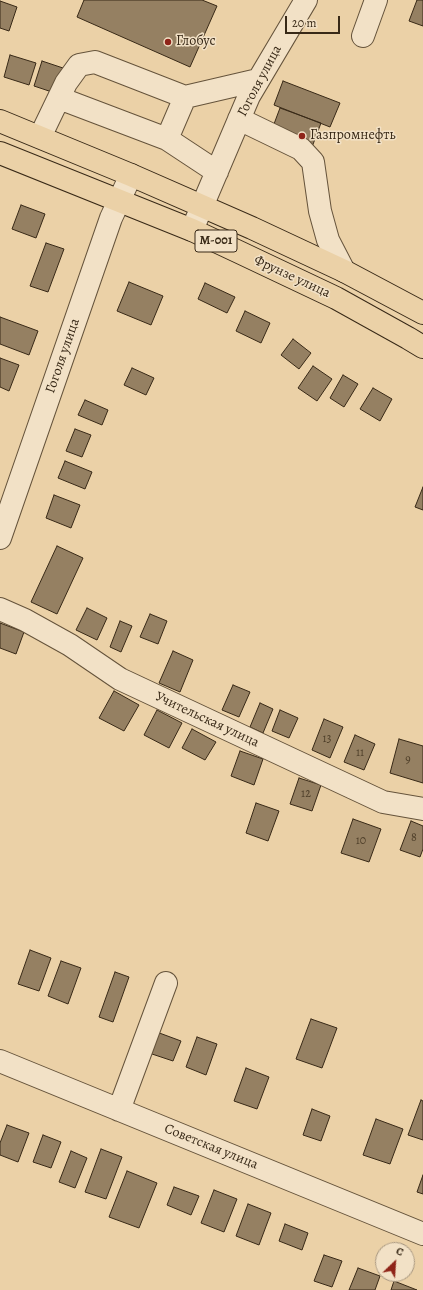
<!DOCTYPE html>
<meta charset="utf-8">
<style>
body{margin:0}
#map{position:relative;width:423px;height:1290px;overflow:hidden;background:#ebd1a7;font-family:Alegreya,serif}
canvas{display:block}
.north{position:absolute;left:375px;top:1242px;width:40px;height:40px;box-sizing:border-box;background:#f2e1c6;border:1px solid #a89780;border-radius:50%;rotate:25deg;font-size:11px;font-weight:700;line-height:16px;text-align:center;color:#382917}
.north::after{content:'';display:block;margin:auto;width:14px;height:18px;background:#8f2418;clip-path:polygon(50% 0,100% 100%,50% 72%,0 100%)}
.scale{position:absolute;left:285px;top:16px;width:55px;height:18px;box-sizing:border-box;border:2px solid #382917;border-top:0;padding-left:5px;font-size:12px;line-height:14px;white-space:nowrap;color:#382917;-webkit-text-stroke:3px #f2e1c6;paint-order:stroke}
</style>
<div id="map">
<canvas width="423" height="1290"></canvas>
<div class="north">С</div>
<div class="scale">20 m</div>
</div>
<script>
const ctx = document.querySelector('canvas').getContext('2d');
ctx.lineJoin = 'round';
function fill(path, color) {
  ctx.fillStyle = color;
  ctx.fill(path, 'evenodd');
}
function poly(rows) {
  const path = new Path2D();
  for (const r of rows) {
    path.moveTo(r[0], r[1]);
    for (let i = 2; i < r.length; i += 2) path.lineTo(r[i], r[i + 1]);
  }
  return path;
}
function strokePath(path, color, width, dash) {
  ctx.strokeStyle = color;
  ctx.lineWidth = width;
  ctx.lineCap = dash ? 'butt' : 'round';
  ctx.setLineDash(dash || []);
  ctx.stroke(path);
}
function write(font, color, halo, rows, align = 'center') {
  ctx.font = font + ' Alegreya,serif';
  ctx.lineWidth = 3;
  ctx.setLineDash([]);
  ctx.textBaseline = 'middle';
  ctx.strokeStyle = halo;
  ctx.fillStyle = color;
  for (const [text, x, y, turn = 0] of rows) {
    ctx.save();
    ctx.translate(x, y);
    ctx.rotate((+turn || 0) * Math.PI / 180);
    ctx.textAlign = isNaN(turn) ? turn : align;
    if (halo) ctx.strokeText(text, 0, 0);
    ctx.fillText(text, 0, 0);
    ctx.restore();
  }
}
const building = poly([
 [84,0,202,0,217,6,190,67,77,17,84,0],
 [417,0,423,0,423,26,409,21,417,0],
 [0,1,17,7,9,31,0,28,0,1],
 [10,55,36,63,29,85,4,77,10,55],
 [42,61,63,68,55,93,34,86,42,61],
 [283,81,340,103,330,127,274,105,283,81],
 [280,108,321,123,309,155,268,140,280,108],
 [21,205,45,214,36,238,12,229,21,205],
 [46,243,64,249,48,292,30,286,46,243],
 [129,282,163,296,151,325,117,311,129,282],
 [205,283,235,297,227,313,198,299,205,283],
 [245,311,270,323,261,343,236,331,245,311],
 [0,317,38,331,29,355,0,344,0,317],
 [293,339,311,353,299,369,281,355,293,339],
 [0,358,19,365,9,391,0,387,0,358],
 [313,366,332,379,317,401,298,388,313,366],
 [132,368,154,378,146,395,124,385,132,368],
 [343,375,358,384,344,407,330,398,343,375],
 [373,388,392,399,380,421,360,409,373,388],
 [85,400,108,410,102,425,78,415,85,400],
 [75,429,91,435,82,457,66,451,75,429],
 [65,461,92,472,85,489,58,478,65,461],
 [423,487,423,510,415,507,423,487],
 [54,495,80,505,71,528,46,518,54,495],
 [57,546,83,558,57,614,31,602,57,546],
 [87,608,107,618,97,640,76,630,87,608],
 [150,614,167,621,158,644,140,637,150,614],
 [120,621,132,626,121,652,110,647,120,621],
 [0,623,24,632,16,654,0,648,0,623],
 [173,651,193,660,180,692,159,683,173,651],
 [233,685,250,692,239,717,222,710,233,685],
 [114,691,139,705,124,731,99,718,114,691],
 [260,703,273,709,263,733,250,727,260,703],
 [157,710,182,723,169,748,144,735,157,710],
 [280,710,298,718,289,738,272,731,280,710],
 [324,719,343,727,330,758,312,750,324,719],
 [192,729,216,742,205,760,182,748,192,729],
 [355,735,375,744,364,770,344,762,355,735],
 [399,739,423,746,423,783,390,773,399,739],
 [240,751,263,759,254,785,231,776,240,751],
 [299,778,321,785,312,811,290,804,299,778],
 [256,803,279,811,268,841,246,833,256,803],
 [353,819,381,829,369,862,341,853,353,819],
 [411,821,423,826,423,849,420,857,400,850,411,821],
 [30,950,51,958,39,991,18,984,30,950],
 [61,961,81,968,68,1004,48,996,61,961],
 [115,972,129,977,113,1022,99,1017,115,972],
 [311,1019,337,1028,322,1068,296,1059,311,1019],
 [154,1031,181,1041,173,1061,146,1052,154,1031],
 [197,1037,217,1044,206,1075,186,1067,197,1037],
 [246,1068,269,1077,257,1109,234,1101,246,1068],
 [421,1100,423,1101,423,1140,408,1135,421,1100],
 [312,1109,330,1116,321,1141,303,1135,312,1109],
 [376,1119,403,1129,390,1164,363,1155,376,1119],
 [7,1125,29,1133,18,1162,0,1155,0,1143,7,1125],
 [43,1135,61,1142,51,1168,33,1162,43,1135],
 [101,1149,122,1157,106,1199,85,1192,101,1149],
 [71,1151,87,1158,75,1188,59,1182,71,1151],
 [127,1171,157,1183,139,1228,109,1217,127,1171],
 [423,1175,423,1194,417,1192,423,1175],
 [174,1187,199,1196,191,1215,167,1205,174,1187],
 [214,1190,237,1199,224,1232,201,1223,214,1190],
 [248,1204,271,1213,259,1245,236,1236,248,1204],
 [285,1224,308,1233,302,1250,279,1241,285,1224],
 [324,1255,342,1261,332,1287,314,1281,324,1255],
 [358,1268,380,1276,375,1290,349,1290,358,1268],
 [394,1281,417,1290,391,1290,394,1281]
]);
const minor = poly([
 [363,36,376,0],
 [59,98,167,139,217,172],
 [239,119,301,149,313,162,320,211,328,240,344,271],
 [40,137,66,83,79,65,95,62,185,97,258,80],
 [167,139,185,97],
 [192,230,249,96,306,0],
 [0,538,111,218,131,175],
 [0,609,25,620,70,645,120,679,383,802,423,809],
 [0,1061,423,1234],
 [119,1110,166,983]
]);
const major = poly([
 [0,121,131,175,252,228,344,271,423,313],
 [0,153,192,230,241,253,336,298,408,338,423,347]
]);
const markers = [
 [168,42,4,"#8f2418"],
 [302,136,4,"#8f2418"]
];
const numberNames = [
 ["13",327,739],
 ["11",360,753],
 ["9",408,760],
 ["12",306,794],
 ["8",414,838],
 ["10",361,841]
];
const shields = [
 [216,241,42]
];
const shieldNames = [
 ["M-001",216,241]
];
const poiNames = [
 ["Глобус",176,42],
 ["Газпромнефть",310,136]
];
const streetNames = [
 ["Гоголя улица",260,81,-62],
 ["Фрунзе улица",292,277,25],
 ["Гоголя улица",63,356,-71],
 ["Учительская улица",207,720,25],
 ["Советская улица",211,1147,22]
];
fill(building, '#958062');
strokePath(building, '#382917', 1);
strokePath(minor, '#65533b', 24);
strokePath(major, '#382917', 24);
strokePath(minor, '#f2e1c6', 22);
strokePath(major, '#ebd1a7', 22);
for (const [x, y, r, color] of markers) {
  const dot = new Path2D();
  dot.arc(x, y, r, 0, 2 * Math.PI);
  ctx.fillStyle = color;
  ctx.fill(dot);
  strokePath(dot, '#f2e1c6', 1.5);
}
write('12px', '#4f3f2a', null, numberNames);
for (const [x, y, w] of shields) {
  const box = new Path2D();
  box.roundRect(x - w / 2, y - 11, w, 22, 3);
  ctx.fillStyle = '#f2e1c6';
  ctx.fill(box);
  strokePath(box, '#382917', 1);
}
write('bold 13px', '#382917', null, shieldNames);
write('14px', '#382917', '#f2e1c6', poiNames, 'left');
write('14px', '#382917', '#f2e1c6', streetNames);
</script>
